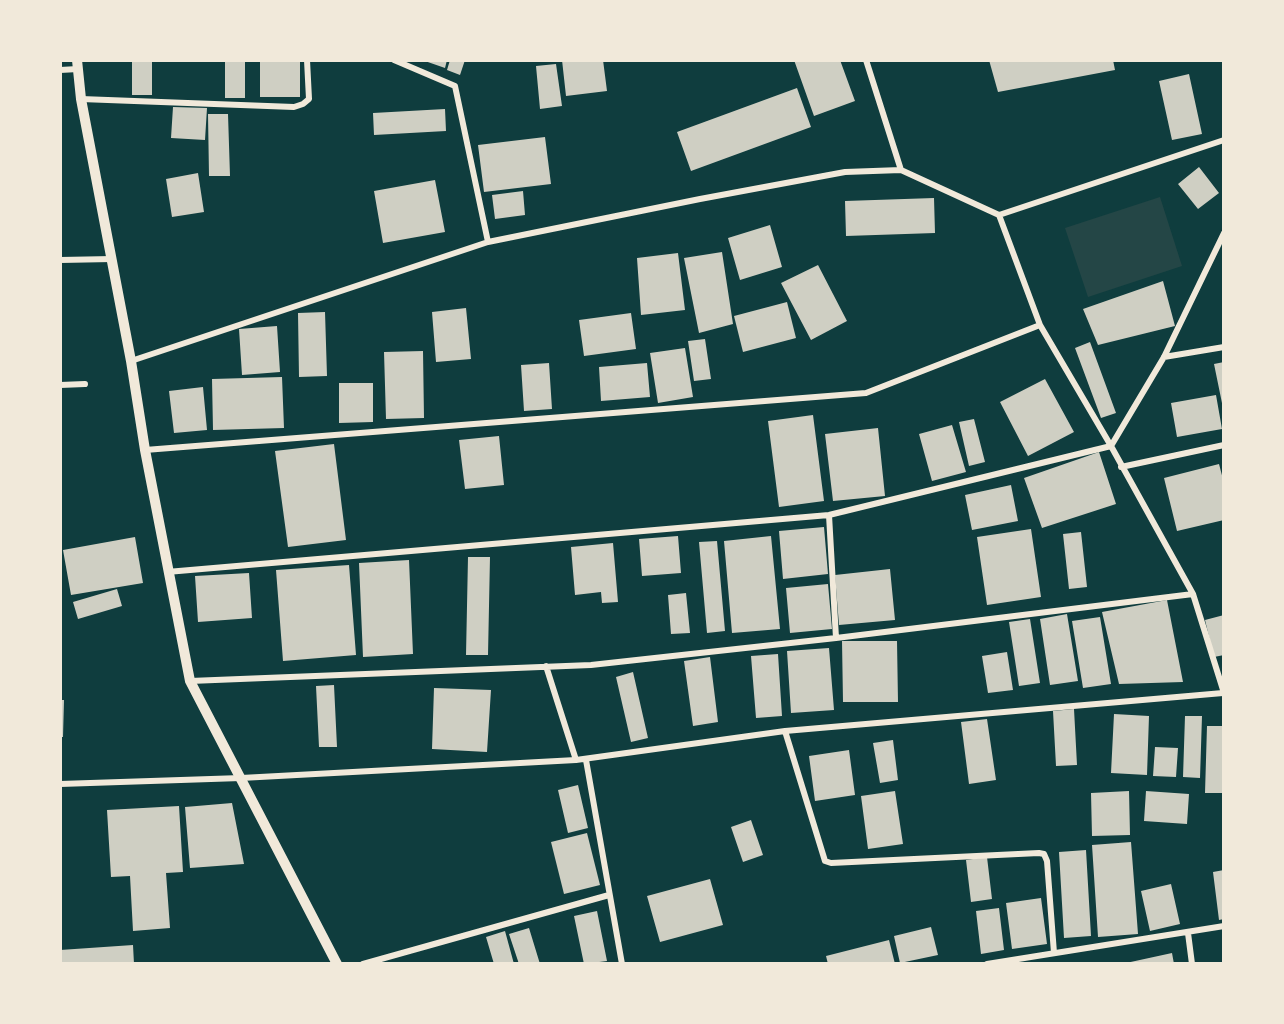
<!DOCTYPE html>
<style>
body{margin:0}
#map{position:relative;width:1284px;height:1024px;overflow:hidden;background:#0f3d3e;font-family:Rubik,sans-serif}
canvas{display:block}
.frame{position:absolute;inset:0;border:62px solid #f1e9da;pointer-events:none}
</style>
<div id="map">
<canvas width="1284" height="1024"></canvas>
<div class="frame"></div>
</div>
<script>
const ctx = document.querySelector('canvas').getContext('2d');
ctx.lineJoin = 'round';
function fill(path, color) {
  ctx.fillStyle = color;
  ctx.fill(path, 'evenodd');
}
function poly(rows) {
  const path = new Path2D();
  for (const r of rows) {
    path.moveTo(r[0], r[1]);
    for (let i = 2; i < r.length; i += 2) path.lineTo(r[i], r[i + 1]);
  }
  return path;
}
function strokePath(path, color, width, dash) {
  ctx.strokeStyle = color;
  ctx.lineWidth = width;
  ctx.lineCap = dash ? 'butt' : 'round';
  ctx.setLineDash(dash || []);
  ctx.stroke(path);
}
const green = poly([
 [1160,197,1182,266,1088,297,1065,228]
]);
const building = poly([
 [132,60,152,60,152,95,132,95],
 [225,60,245,60,245,98,225,98],
 [260,60,300,60,300,97,260,97],
 [422,60,447,60,445,68],
 [450,60,465,60,460,75,447,70],
 [562,60,603,60,607,91,566,96],
 [794,60,840,60,855,101,814,116],
 [989,60,1113,60,1115,70,998,92],
 [556,64,562,106,540,109,536,66],
 [1189,74,1202,134,1172,140,1159,81],
 [797,88,811,127,691,171,677,132],
 [173,107,207,108,205,140,171,138],
 [445,109,446,131,374,135,373,113],
 [208,114,228,114,230,176,209,176],
 [545,137,551,184,484,192,478,145],
 [1199,167,1219,193,1198,209,1178,184],
 [198,173,204,212,172,217,166,179],
 [435,180,445,232,383,243,374,191],
 [523,191,525,215,495,219,492,195],
 [934,198,935,233,846,236,845,201],
 [770,225,782,267,740,280,728,238],
 [722,252,733,324,699,333,684,258],
 [678,253,685,310,641,315,637,258],
 [818,265,847,321,811,340,781,283],
 [1163,281,1175,326,1098,345,1083,309],
 [787,302,796,338,743,352,734,316],
 [466,308,471,359,436,362,432,312],
 [325,312,327,376,299,377,298,313],
 [631,313,636,349,584,356,579,320],
 [277,326,280,372,242,375,239,329],
 [705,339,711,379,694,381,688,341],
 [1090,342,1116,413,1101,418,1075,348],
 [685,348,693,397,658,403,650,353],
 [423,351,424,418,386,419,384,352],
 [1224,362,1224,408,1223,408,1214,364],
 [549,363,552,409,524,411,521,365],
 [647,363,650,397,601,401,599,367],
 [282,377,284,428,213,430,212,379],
 [1045,379,1074,432,1028,456,1000,402],
 [339,383,373,383,373,422,339,423],
 [203,387,207,430,174,433,169,391],
 [1216,395,1222,429,1177,437,1171,403],
 [813,415,824,501,779,507,768,421],
 [974,419,985,462,969,466,959,422],
 [952,425,966,472,932,481,919,434],
 [878,428,885,496,833,501,825,434],
 [499,436,504,485,465,489,459,440],
 [334,444,346,540,288,547,275,451],
 [1099,452,1116,504,1042,528,1024,478],
 [1219,464,1224,483,1224,520,1177,531,1164,478],
 [1011,485,1018,521,972,530,965,495],
 [824,527,828,574,783,579,779,531],
 [1031,529,1041,597,987,605,977,537],
 [1081,532,1087,587,1069,589,1063,534],
 [678,536,681,573,642,576,639,539],
 [771,536,780,629,732,633,724,541],
 [135,537,143,583,71,595,63,550],
 [717,541,725,631,707,633,699,542],
 [613,543,618,602,602,603,601,592,575,595,571,547],
 [468,557,490,557,488,655,466,655],
 [409,560,413,654,363,657,359,563],
 [349,565,356,655,283,661,276,570],
 [890,569,895,620,839,625,835,575],
 [249,573,252,618,198,622,195,576],
 [828,584,832,629,790,633,786,588],
 [117,589,122,606,78,619,73,602],
 [686,593,690,633,671,634,668,595],
 [1167,600,1183,682,1119,684,1102,612],
 [1067,614,1078,681,1050,685,1040,619],
 [1224,615,1224,655,1214,657,1205,620],
 [1100,617,1111,684,1083,688,1072,621],
 [1030,619,1040,683,1019,686,1009,622],
 [842,641,897,641,898,702,843,702],
 [829,648,834,710,791,713,787,651],
 [1007,652,1013,690,988,693,982,656],
 [778,654,782,716,756,718,751,656],
 [710,657,718,722,693,726,684,661],
 [633,672,648,738,631,742,616,677],
 [334,685,337,747,319,747,316,686],
 [434,688,491,690,487,752,432,749],
 [60,700,64,700,63,737,60,737],
 [1074,709,1077,765,1056,766,1053,711],
 [1114,714,1149,716,1147,775,1111,773],
 [1185,716,1202,716,1200,778,1183,777],
 [987,719,996,780,969,784,961,722],
 [1207,726,1224,726,1222,793,1205,793],
 [893,740,898,780,880,783,873,743],
 [1155,747,1178,748,1176,777,1153,776],
 [849,750,855,795,815,801,809,756],
 [578,785,588,828,568,833,558,790],
 [895,791,903,844,868,849,861,796],
 [1129,791,1130,835,1092,836,1091,793],
 [1146,791,1189,794,1187,824,1144,821],
 [232,803,244,864,190,868,185,807],
 [179,806,183,872,166,873,170,928,133,931,130,876,111,877,107,810],
 [751,820,763,855,743,862,731,827],
 [587,833,600,885,564,894,551,842],
 [1131,842,1138,934,1098,937,1092,845],
 [1086,850,1091,936,1064,938,1059,852],
 [987,857,992,899,971,902,966,860],
 [1224,870,1224,919,1219,920,1213,872],
 [710,879,723,925,660,942,647,896],
 [1171,884,1180,924,1150,931,1141,891],
 [1041,898,1047,944,1012,949,1006,903],
 [999,908,1004,950,981,954,976,911],
 [597,911,607,961,584,964,574,916],
 [931,927,938,955,900,963,894,936],
 [529,928,540,964,519,964,509,934],
 [505,931,514,964,494,964,486,937],
 [889,940,895,964,828,964,826,956],
 [133,945,134,964,60,964,60,950],
 [1172,953,1174,964,1126,964,1126,963]
]);
const minor = poly([
 [394,60,455,86,488,242],
 [866,60,901,170],
 [60,70,78,69],
 [81,99,294,107,303,104,309,99,307,60],
 [999,215,1040,325,1111,446,1193,594,1224,693],
 [60,260,112,259],
 [1164,357,1224,347],
 [131,361,488,242,700,199,845,172,901,170,999,215,1224,140],
 [60,385,85,384],
 [145,450,866,393,1040,325],
 [1121,467,1224,445],
 [829,515,836,638],
 [167,572,829,515,1111,446,1164,357,1224,233],
 [546,666,576,760],
 [190,681,591,665,836,638,1193,594],
 [785,731,825,861,831,863,1039,853,1044,854,1047,861,1054,953],
 [586,760,622,964],
 [60,784,241,778,576,760,785,731,1223,693],
 [1188,933,1192,964],
 [363,964,609,895],
 [987,964,1224,926]
]);
const tertiary = poly([
 [77,60,81,99,131,361,145,450,190,681,337,964]
]);
fill(green, '#244646');
fill(building, '#cfcfc3');
strokePath(minor, '#f1e9da', 6);
strokePath(tertiary, '#f1e9da', 10);
</script>
